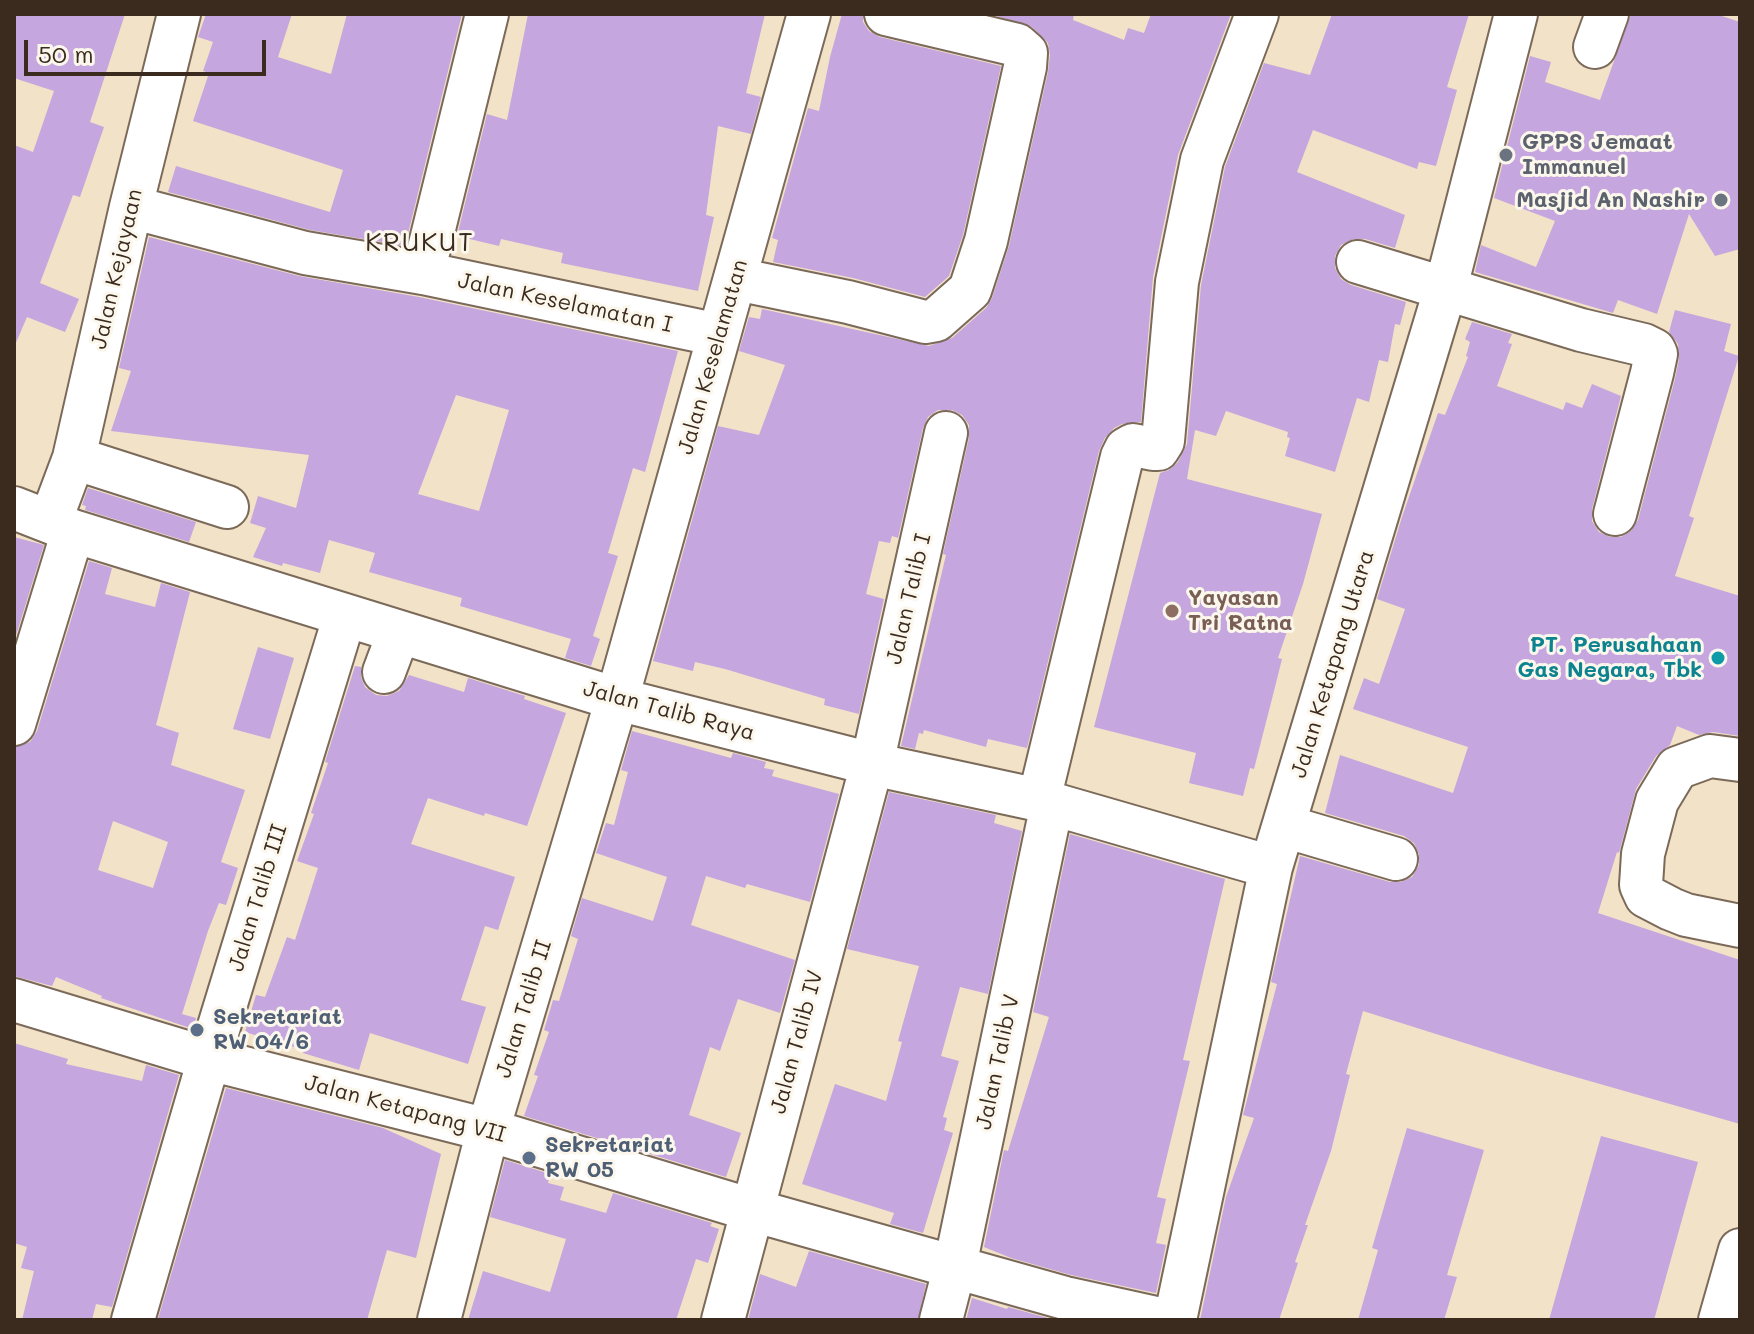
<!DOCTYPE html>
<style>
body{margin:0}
#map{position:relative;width:1754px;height:1334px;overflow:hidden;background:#f2e2c7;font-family:Mali,sans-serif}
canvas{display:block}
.frame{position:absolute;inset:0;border:16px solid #3b2a1e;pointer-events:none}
.scale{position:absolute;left:24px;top:40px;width:242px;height:36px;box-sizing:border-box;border:4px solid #3b2a1e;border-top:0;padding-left:10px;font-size:24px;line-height:28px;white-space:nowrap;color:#3b2a1e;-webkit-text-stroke:6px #fbf7ec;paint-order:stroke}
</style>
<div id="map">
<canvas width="1754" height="1334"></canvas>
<div class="frame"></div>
<div class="scale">50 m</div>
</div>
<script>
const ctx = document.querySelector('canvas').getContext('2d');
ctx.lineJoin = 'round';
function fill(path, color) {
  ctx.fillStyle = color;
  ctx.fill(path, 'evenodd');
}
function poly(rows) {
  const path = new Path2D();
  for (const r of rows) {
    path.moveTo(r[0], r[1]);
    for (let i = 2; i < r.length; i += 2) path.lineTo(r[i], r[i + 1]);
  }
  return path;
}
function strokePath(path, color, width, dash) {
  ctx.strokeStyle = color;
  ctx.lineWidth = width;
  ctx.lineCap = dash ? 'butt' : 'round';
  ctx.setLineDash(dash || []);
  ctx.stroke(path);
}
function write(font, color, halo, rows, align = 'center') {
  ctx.font = font + ' Mali,sans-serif';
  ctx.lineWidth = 6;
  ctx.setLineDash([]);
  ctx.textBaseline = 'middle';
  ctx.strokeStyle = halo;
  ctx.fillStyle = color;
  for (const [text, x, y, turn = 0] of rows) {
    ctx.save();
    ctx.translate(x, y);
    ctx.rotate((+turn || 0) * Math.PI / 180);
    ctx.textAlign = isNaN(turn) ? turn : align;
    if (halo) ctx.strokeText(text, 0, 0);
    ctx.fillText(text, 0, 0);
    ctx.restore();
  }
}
const building = poly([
 [14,14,125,14,90,122,104,127,80,197,73,195,40,283,79,299,65,332,27,317,15,345,14,145,33,152,54,91,14,78],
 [206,14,292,14,278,57,331,74,347,14,462,14,405,246,310,230,168,192,176,166,330,212,343,170,193,121,209,73,203,71,213,42,198,37],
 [528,14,765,14,746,93,761,97,751,134,718,126,706,215,714,217,698,291,561,263,563,253,501,239,499,246,457,236,487,114,507,120],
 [842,14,863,14,863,22,869,31,880,37,1001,66,963,235,949,276,925,297,853,278,773,262,778,240,772,238,808,108,819,111,830,57],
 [990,14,1074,14,1073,20,1124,40,1128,28,1144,33,1151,14,1231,14,1178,155,1153,277,1141,422,1122,424,1114,428,1105,438,1099,451,1027,748,988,739,986,747,924,730,923,734,919,733,915,749,901,746,946,555,943,554,969,438,969,425,962,415,952,410,938,410,928,417,923,428,898,538,892,536,890,543,879,541,866,594,884,599,859,714,824,705,825,699,725,669,695,662,693,671,653,661,718,426,759,435,785,365,739,351,749,317,760,319,762,309,929,346,952,338,986,308,992,298,1009,246,1048,72,1050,55,1048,43,1032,27],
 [1332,14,1469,14,1447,87,1457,90,1436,166,1419,162,1417,169,1313,130,1297,172,1405,215,1395,248,1365,239,1353,239,1341,245,1335,256,1335,268,1341,279,1351,285,1406,302,1400,325,1395,324,1388,362,1379,360,1369,402,1357,398,1335,472,1285,456,1290,438,1287,437,1288,432,1226,411,1216,436,1195,430,1187,479,1322,514,1303,584,1278,658,1282,659,1273,695,1254,769,1250,768,1243,796,1189,783,1196,753,1094,727,1160,473,1169,470,1178,462,1187,444,1201,285,1225,167,1264,63,1310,75],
 [1631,14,1716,14,1740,22,1740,249,1715,256,1689,214,1657,314,1618,300,1613,313,1475,272,1481,245,1536,267,1555,221,1494,198,1530,56,1551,62,1545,82,1600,100],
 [149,237,299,276,419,297,678,351,645,472,633,468,608,553,618,556,593,636,600,639,591,666,565,658,571,639,460,606,462,598,369,572,375,553,329,540,320,573,283,563,282,566,253,557,266,528,250,523,258,496,296,508,309,455,111,431,131,371,119,368],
 [456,395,509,410,479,511,418,494],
 [1675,310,1731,324,1724,351,1739,356,1689,516,1694,518,1675,576,1740,596,1740,736,1713,732,1699,735,1677,726,1670,745,1656,756,1636,789,1619,853,1617,852,1598,913,1740,960,1740,1124,1544,1068,1363,1011,1346,1074,1350,1075,1331,1151,1305,1225,1308,1225,1295,1262,1298,1263,1279,1320,1200,1320,1226,1197,1254,1118,1243,1115,1277,984,1271,982,1300,856,1390,882,1401,882,1412,877,1419,865,1419,854,1414,843,1404,836,1325,813,1340,755,1453,793,1468,747,1353,709,1364,678,1379,684,1405,609,1377,599,1402,517,1438,413,1445,415,1468,357,1466,356,1470,342,1465,339,1472,322,1512,334,1508,343,1512,344,1497,386,1563,410,1566,402,1582,408,1592,384,1621,396,1592,509,1592,521,1599,532,1610,537,1621,537,1631,531,1638,520,1675,379,1679,359,1678,344,1669,332],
 [88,488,196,522,189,542,85,510,86,506,82,505],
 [14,537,44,545,14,642],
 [89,561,112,568,105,594,155,607,161,583,190,592,156,725,179,733,171,765,245,790,221,862,238,868,226,905,219,903,208,931,182,1014,196,1018,193,1029,101,998,102,996,56,977,52,986,14,976,14,747,30,742,37,731],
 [113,821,168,842,153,888,98,870],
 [258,647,294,658,270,739,233,729],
 [355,666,361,667,361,677,365,687,376,695,387,696,399,691,409,675,464,692,468,678,525,696,524,699,566,713,527,826,485,813,484,816,428,798,411,844,515,877,498,930,485,926,461,1000,486,1007,468,1064,370,1033,359,1070,303,1053,304,1050,245,1032,256,995,265,997,287,937,295,940,318,868,297,861,314,814,311,813,328,763,325,762],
 [632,731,731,758,733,753,766,762,764,768,774,770,772,776,839,794,810,902,747,884,745,888,706,876,691,925,795,960,780,1013,738,999,720,1051,710,1047,689,1115,741,1133,726,1177,524,1116,538,1076,534,1075,549,1032,544,1030,553,1000,559,1001,578,939,571,936,582,898,653,921,667,877,596,853,606,823,614,825,628,772,621,770],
 [889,792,996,815,994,823,1022,831,988,994,960,987,941,1056,959,1061,943,1117,947,1118,944,1130,953,1133,923,1233,890,1224,894,1213,802,1184,835,1084,886,1101,902,1042,898,1041,919,966,847,949],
 [1070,834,1225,879,1183,1060,1190,1061,1157,1197,1166,1199,1156,1243,1166,1245,1156,1293,1071,1275,1011,1258,984,1247,1004,1150,1008,1151,1049,1017,1033,1012],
 [14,1043,68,1059,66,1064,142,1081,146,1065,179,1075,112,1307,96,1304,92,1320,22,1320,34,1271,21,1268,27,1247,14,1243],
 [226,1088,383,1128,441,1154,416,1258,387,1250,367,1320,158,1319],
 [1407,1128,1484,1150,1447,1275,1457,1277,1444,1320,1358,1320,1378,1250,1372,1248],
 [1601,1136,1698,1162,1654,1320,1549,1320],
 [505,1160,550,1174,548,1183,564,1187,560,1200,606,1213,613,1193,712,1223,710,1226,719,1229,708,1263,696,1259,676,1320,468,1320,483,1271,550,1292,566,1239,490,1217],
 [809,1251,926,1284,918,1320,748,1320,760,1274,796,1287],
 [972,1298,1007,1309,1008,1307,1055,1320,966,1320]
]);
const minor = poly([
 [1595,47,1607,14],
 [131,207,305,253,423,273,719,335],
 [1358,262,1581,330,1644,345,1654,350,1656,354,1652,373,1615,514],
 [423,273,487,14],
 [736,279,848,302,925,322,936,320,970,290,986,241,1025,67,1026,53,1017,45,886,14],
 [74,458,227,507],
 [14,508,73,531,617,699,872,764,1039,800,1271,867],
 [50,522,74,458,131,207,179,14],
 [384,672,399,632],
 [14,724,73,531],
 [1740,760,1710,756,1677,768,1657,801,1643,854,1641,885,1646,896,1671,909,1686,915,1740,926],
 [1039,800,1122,457,1126,449,1133,445,1153,449,1158,449,1163,441,1177,282,1202,160,1257,14],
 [1284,826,1396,859],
 [14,1000,209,1059,488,1130,752,1210,1065,1298,1165,1320],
 [133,1320,209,1059,345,615],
 [439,1320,488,1130,617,699,809,14],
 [723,1320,872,764,946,433],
 [941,1320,955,1266,1052,804],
 [1175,1320,1271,867,1446,287,1516,14],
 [1720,1320,1740,1250]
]);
const markers = [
 [1506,155,8,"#6b7280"],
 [1721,200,8,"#6b7280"],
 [1172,611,8,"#8d6e63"],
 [1718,658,8,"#0f9aa8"],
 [197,1030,8,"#5c6f8a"],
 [529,1158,8,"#5c6f8a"]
];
const worshipNames = [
 ["GPPS Jemaat",1522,142],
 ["Immanuel",1522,167],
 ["Masjid An Nashir",1705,200,"right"]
];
const streetNames = [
 ["Jalan Kejayaan",117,269,-77],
 ["Jalan Keselamatan I",565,303,12],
 ["Jalan Keselamatan",713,357,-74],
 ["Jalan Talib I",909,599,-77],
 ["Jalan Ketapang Utara",1333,664,-73],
 ["Jalan Talib Raya",669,711,15],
 ["Jalan Talib III",258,898,-73],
 ["Jalan Talib II",524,1009,-73],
 ["Jalan Talib IV",797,1042,-75],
 ["Jalan Talib V",998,1062,-78],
 ["Jalan Ketapang VII",405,1109,15]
];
const educationNames = [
 ["Yayasan",1188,598],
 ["Tri Ratna",1188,623]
];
const cultureNames = [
 ["PT. Perusahaan",1702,645],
 ["Gas Negara, Tbk",1702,670]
];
const serviceNames = [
 ["Sekretariat",213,1017],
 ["RW 04/6",213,1042],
 ["Sekretariat",545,1145],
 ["RW 05",545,1170]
];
const quarterNames = [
 ["KRUKUT",420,243]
];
fill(building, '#c6a6de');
strokePath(minor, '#7b6a59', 46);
strokePath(minor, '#fff', 42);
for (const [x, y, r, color] of markers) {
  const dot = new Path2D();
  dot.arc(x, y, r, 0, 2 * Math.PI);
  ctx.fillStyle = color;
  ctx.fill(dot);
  strokePath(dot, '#fbf7ec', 3);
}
write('bold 22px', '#5b616d', '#fbf7ec', worshipNames, 'left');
write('22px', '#3b2a1e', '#fbf7ec', streetNames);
write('bold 22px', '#785e54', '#fbf7ec', educationNames, 'left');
write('bold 22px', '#0d838f', '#fbf7ec', cultureNames, 'right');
write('bold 22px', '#4e5e75', '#fbf7ec', serviceNames, 'left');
ctx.letterSpacing = '2px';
write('26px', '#3b2a1e', '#fbf7ec', quarterNames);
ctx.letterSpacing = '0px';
</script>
